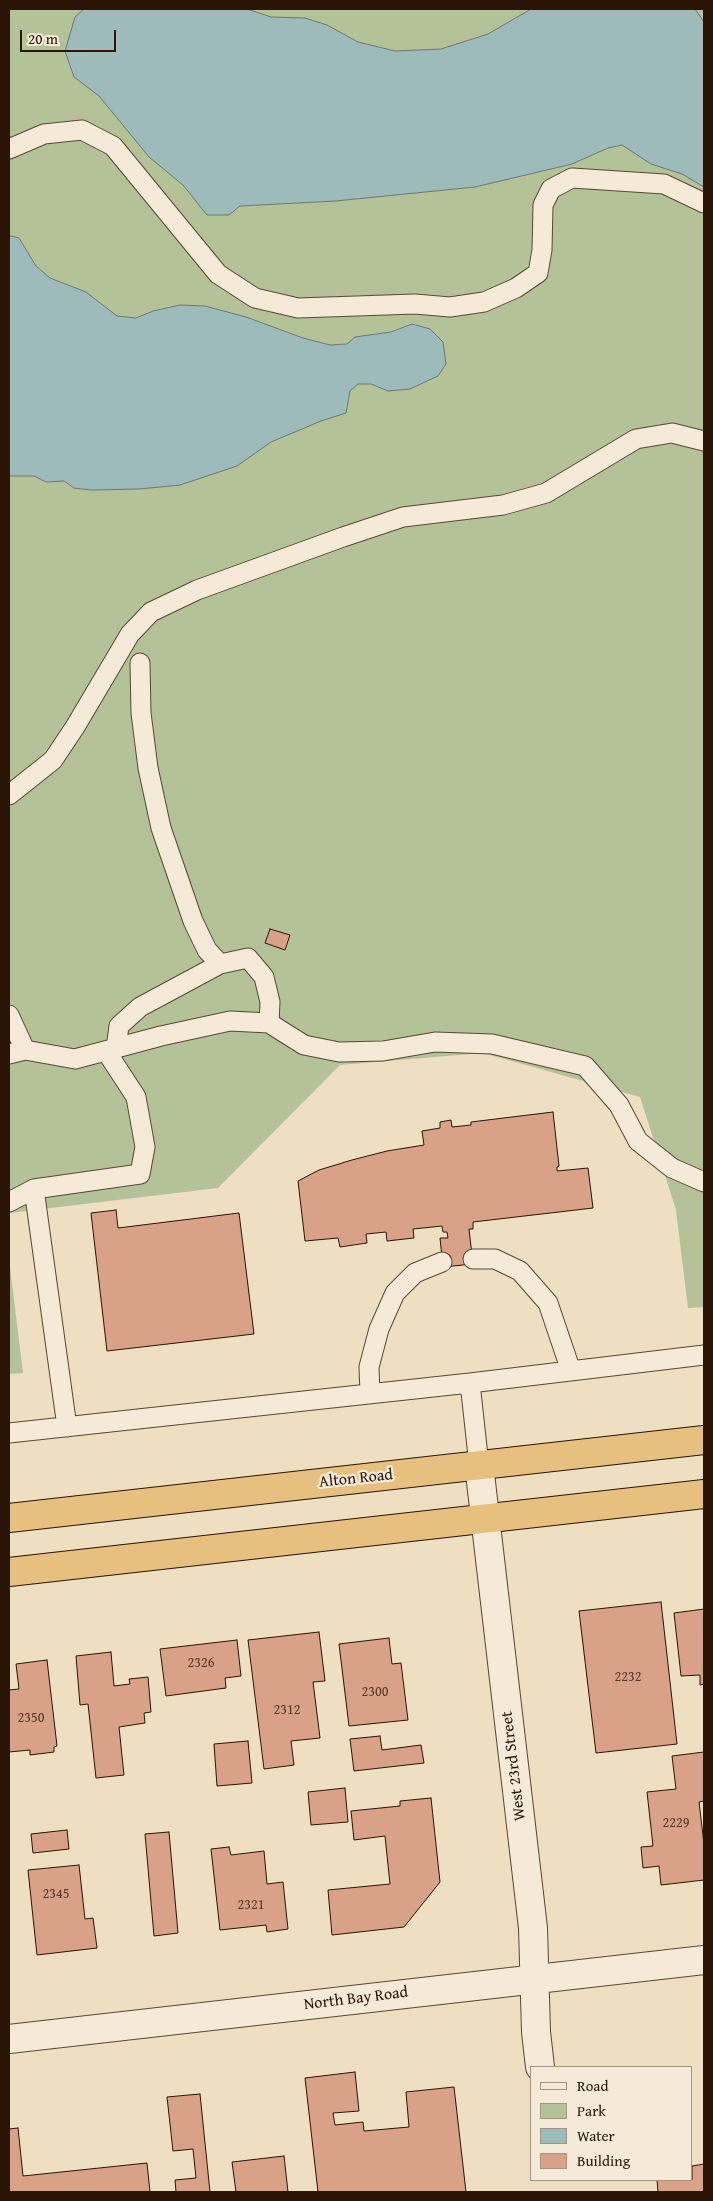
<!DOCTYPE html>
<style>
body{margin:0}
#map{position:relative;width:713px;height:2201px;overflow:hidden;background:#eedfc1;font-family:"Gentium Book Plus",serif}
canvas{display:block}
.frame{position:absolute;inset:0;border:10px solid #291406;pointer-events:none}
.legend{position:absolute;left:530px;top:2066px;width:162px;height:115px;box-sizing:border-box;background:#f4ead7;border:1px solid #a39483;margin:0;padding:6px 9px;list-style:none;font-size:15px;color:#291406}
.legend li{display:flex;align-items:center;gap:10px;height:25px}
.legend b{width:25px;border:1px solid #a39483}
.scale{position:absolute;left:20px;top:30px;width:96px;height:22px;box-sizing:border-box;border:2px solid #291406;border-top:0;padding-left:6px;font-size:15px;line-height:18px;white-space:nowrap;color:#291406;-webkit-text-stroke:4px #f4ead7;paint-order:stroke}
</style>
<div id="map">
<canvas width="713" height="2201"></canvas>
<div class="frame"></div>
<ul class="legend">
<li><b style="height:6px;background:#f4ead7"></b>Road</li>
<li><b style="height:14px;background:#b3c397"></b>Park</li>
<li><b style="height:14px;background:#9cbbba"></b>Water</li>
<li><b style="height:14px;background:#d8a188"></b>Building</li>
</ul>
<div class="scale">20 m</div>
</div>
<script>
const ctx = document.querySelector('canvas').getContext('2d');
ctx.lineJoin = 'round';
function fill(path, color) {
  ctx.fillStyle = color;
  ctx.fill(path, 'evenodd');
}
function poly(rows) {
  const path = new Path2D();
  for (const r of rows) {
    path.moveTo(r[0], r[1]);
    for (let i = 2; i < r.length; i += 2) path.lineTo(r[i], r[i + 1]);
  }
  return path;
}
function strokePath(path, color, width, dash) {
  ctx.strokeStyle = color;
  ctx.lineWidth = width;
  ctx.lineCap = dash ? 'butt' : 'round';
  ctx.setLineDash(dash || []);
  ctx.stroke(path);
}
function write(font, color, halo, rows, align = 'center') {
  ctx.font = font + ' "Gentium Book Plus",serif';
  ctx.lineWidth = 4.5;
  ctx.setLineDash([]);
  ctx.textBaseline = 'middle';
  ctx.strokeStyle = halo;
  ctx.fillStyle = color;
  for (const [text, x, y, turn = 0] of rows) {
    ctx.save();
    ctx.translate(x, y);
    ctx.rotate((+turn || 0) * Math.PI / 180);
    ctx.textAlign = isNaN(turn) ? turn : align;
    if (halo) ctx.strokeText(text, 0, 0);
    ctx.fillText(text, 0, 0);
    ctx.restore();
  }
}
const green = poly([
 [9,9,704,9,704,1307,688,1308,676,1210,640,1097,483,1053,340,1065,218,1188,9,1213],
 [9,1259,23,1373,9,1374]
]);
const water = poly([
 [84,9,247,9,271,17,305,18,327,25,358,42,395,51,441,49,488,34,531,9,695,9,704,22,704,187,682,174,651,164,622,145,608,148,572,164,475,187,336,201,240,206,229,215,207,215,183,185,149,157,99,96,74,77,65,51,75,17,84,9],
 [11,236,19,238,36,266,50,278,86,292,117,316,136,318,153,311,180,305,205,306,246,317,303,338,330,345,347,344,355,337,391,332,412,324,430,329,443,342,446,364,438,376,410,389,388,391,371,384,358,384,350,391,346,413,321,421,271,442,237,466,180,485,139,489,91,490,74,488,64,481,46,482,34,476,9,476,9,237,11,236]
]);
const building = poly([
 [270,929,290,935,285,950,265,943,270,929],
 [553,1112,559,1166,557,1167,557,1171,588,1168,593,1208,473,1222,473,1229,469,1229,473,1264,443,1267,440,1238,448,1238,447,1232,443,1232,442,1226,413,1229,414,1238,387,1241,386,1232,366,1234,367,1243,340,1247,338,1238,305,1241,298,1181,319,1170,352,1160,387,1151,424,1145,422,1131,440,1128,440,1122,451,1120,452,1127,471,1125,471,1122,553,1112],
 [116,1210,118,1228,239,1213,254,1334,107,1351,91,1213,116,1210],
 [661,1602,677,1744,596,1753,579,1611,661,1602],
 [704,1609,704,1684,700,1685,700,1675,681,1676,674,1613,704,1609],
 [319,1632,325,1681,313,1682,320,1738,291,1741,294,1765,264,1769,248,1640,319,1632],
 [389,1638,392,1664,401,1663,408,1720,349,1726,339,1644,389,1638],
 [237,1640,241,1676,225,1678,226,1688,166,1696,160,1649,237,1640],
 [111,1652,114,1686,130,1684,129,1679,148,1677,151,1712,144,1713,145,1723,119,1727,124,1775,96,1778,88,1704,80,1705,76,1656,111,1652],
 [47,1660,57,1746,54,1747,54,1752,30,1755,30,1750,9,1752,9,1690,19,1689,16,1664,47,1660],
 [380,1736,382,1750,421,1745,424,1763,354,1771,350,1739,380,1736],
 [248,1741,252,1783,217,1786,214,1744,248,1741],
 [704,1752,704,1801,699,1802,704,1844,704,1880,661,1885,659,1866,643,1868,641,1847,653,1846,647,1792,676,1789,672,1756,704,1752],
 [345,1788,348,1822,311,1825,308,1792,345,1788],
 [431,1798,440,1882,404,1927,332,1935,328,1890,390,1884,385,1836,354,1840,351,1811,400,1806,400,1801,431,1798],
 [67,1830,69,1849,33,1853,31,1834,67,1830],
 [169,1832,178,1933,154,1936,145,1834,169,1832],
 [229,1847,231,1855,264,1851,267,1884,283,1882,288,1929,267,1932,266,1925,220,1930,211,1849,229,1847],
 [79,1865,85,1919,93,1918,97,1948,37,1955,28,1870,79,1865],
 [355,2072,359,2111,333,2113,335,2125,363,2122,364,2131,409,2127,406,2092,454,2087,466,2192,318,2192,305,2078,355,2072],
 [200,2094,210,2192,176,2192,175,2180,196,2178,193,2149,173,2151,167,2097,200,2094],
 [18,2128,23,2176,147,2163,150,2192,9,2192,9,2129,18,2128],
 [284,2156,288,2192,236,2192,232,2162,284,2156],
 [704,2164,704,2192,658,2192,657,2180,692,2180,692,2166,704,2164]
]);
const lane = poly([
 [9,149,44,134,82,130,113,146,218,274,255,298,298,308,415,304,450,307,484,302,516,288,538,273,542,250,543,205,551,189,572,178,664,184,704,203],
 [140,663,141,713,148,768,161,828,193,921,207,950,220,964],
 [9,795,53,760,75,727,130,634,151,612,197,590,343,537,403,517,503,505,546,493,636,439,672,433,704,441],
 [9,1015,25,1050],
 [116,1049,119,1026,140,1007,220,964,248,958,264,977,270,1002,269,1023],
 [9,1054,25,1050,75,1059,161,1036,230,1021,269,1023,304,1045,339,1052,383,1051,435,1042,492,1044,585,1066,619,1105,638,1141,672,1168,704,1182],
 [34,1189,67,1427],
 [9,1202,34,1189,140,1174,145,1147,136,1097,106,1051],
 [473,1259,495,1259,520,1271,548,1303,571,1371],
 [470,1383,479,1465],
 [370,1394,369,1367,379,1329,395,1293,415,1273,442,1262],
 [9,1433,470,1383,704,1355]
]);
const street = poly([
 [479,1465,533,1928,536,2032,540,2067],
 [9,2039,704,1960]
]);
const highway = poly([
 [9,1518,704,1440],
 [9,1572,704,1494]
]);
const numberNames = [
 ["2326",201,1663],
 ["2232",628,1677],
 ["2300",375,1692],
 ["2312",287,1710],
 ["2350",31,1718],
 ["2229",676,1823],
 ["2345",56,1894],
 ["2321",251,1905]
];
const streetNames = [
 ["Alton Road",356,1479,-6],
 ["West 23rd Street",514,1766,-97],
 ["North Bay Road",356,1999,-7]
];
fill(green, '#b3c397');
fill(water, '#9cbbba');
strokePath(water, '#6e7872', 1);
fill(building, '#d8a188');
strokePath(building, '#291406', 1);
strokePath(lane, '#5a4735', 21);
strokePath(street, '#5a4735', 30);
strokePath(highway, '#291406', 30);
strokePath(lane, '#f4ead7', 19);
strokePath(street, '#f4ead7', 28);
strokePath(highway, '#e7c080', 28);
write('14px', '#553726', null, numberNames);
write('16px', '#291406', '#f4ead7', streetNames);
</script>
